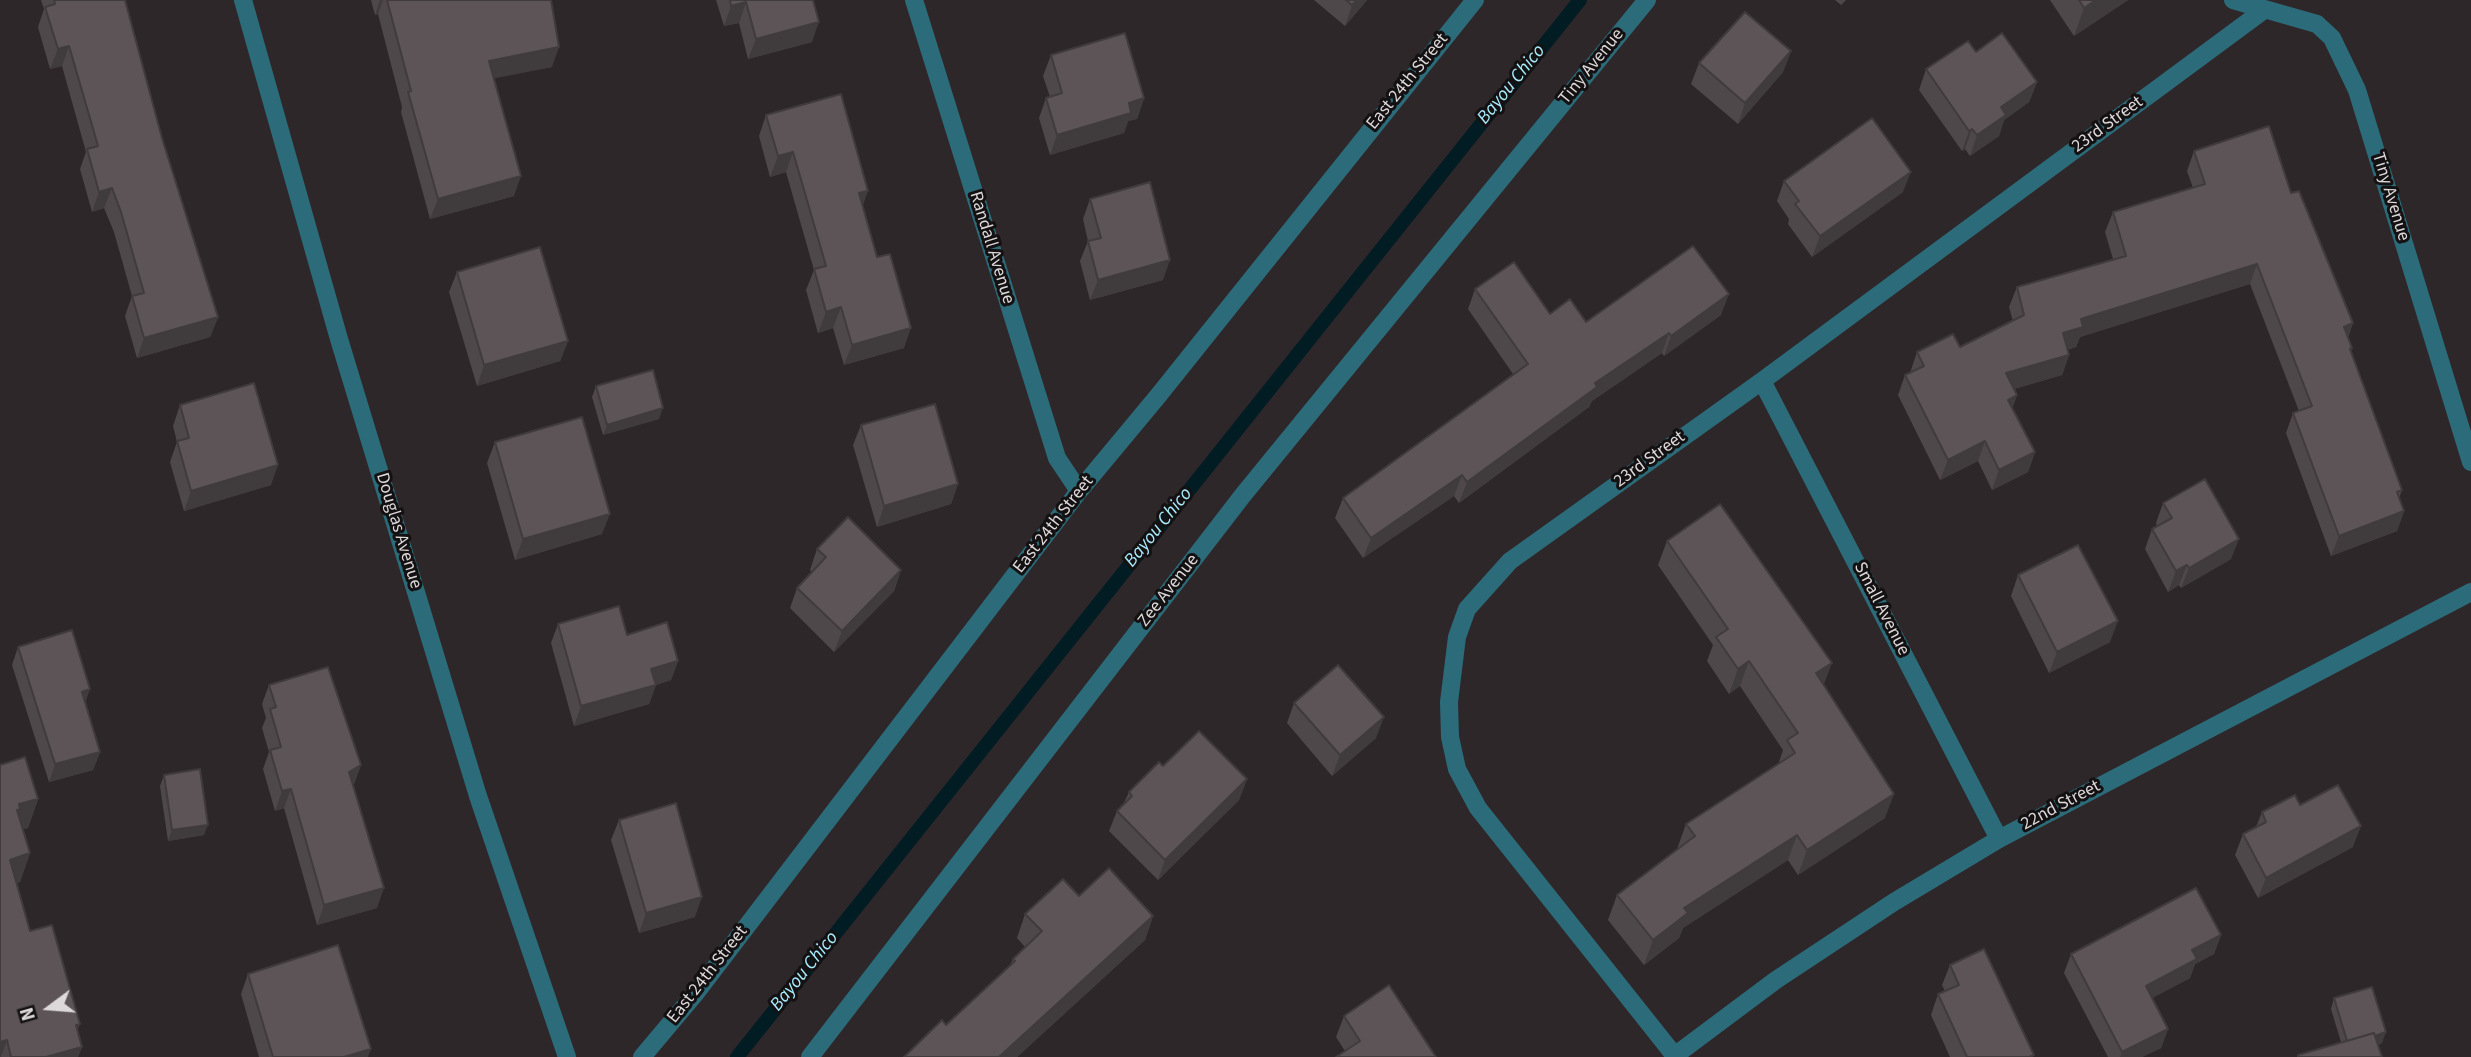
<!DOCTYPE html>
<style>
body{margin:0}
#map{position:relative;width:2471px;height:1057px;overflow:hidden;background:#2e272a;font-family:"Source Sans 3",sans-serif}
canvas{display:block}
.north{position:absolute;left:14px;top:973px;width:70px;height:70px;-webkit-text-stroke:5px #141112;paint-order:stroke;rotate:254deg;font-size:19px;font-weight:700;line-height:28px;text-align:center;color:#ddd8d9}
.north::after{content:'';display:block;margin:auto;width:24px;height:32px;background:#ddd8d9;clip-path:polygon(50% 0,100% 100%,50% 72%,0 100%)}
</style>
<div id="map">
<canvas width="2471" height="1057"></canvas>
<div class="north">N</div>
</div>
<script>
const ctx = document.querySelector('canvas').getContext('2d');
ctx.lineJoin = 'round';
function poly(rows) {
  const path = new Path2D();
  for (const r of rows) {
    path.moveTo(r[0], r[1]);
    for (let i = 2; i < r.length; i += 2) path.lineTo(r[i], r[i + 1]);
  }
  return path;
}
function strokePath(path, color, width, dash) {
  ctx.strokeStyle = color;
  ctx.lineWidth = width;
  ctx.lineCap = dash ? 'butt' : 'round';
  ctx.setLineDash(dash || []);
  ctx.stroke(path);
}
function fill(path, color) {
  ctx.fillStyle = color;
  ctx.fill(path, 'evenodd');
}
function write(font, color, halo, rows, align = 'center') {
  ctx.font = font + ' "Source Sans 3",sans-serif';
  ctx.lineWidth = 6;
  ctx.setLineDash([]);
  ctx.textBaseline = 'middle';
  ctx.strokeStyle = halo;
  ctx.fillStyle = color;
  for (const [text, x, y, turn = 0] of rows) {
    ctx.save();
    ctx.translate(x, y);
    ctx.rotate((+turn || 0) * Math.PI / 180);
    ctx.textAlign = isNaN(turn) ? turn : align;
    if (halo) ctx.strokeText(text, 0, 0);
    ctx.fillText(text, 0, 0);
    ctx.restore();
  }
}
const stream = poly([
 [737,1057,1580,0]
]);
const street = poly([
 [243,0,339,339,478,796,567,1057],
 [914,0,1057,458,1079,491],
 [2233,0,2317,24,2332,38,2357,90,2471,462],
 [1762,381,1999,839],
 [1675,1056,1478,808,1457,769,1450,737,1449,702,1457,637,1467,609,1510,561,1762,381,2264,10],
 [642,1057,695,994,1079,491,1158,396,1475,0],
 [810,1057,1243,495,1647,0],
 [1673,1057,1776,980,1894,902,1999,839,2471,592]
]);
const wall = poly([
 [41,0,125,0,162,138,218,317,210,337,137,358,125,316,132,296,114,232,104,208,92,212,80,169,86,152,62,66,50,69,38,27,44,9],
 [371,0,551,0,552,67,494,78,514,196,430,219,401,112,402,107,378,14,375,15],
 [716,0,813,0,812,42,748,59,739,23,724,26],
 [1314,0,1367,0,1345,26],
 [1835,0,1846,0,1841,5],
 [2050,0,2128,0,2074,36],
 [1791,51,1783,72,1738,124,1691,84,1699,63],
 [1976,52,2037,82,2029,102,2004,120,1999,136,1970,156,1965,149,1962,151,1919,90,1926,69],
 [1051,55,1144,98,1137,119,1128,121,1124,133,1050,155,1039,118,1046,98,1050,97,1043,76],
 [766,115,863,206,904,348,844,365,833,328,818,333,806,290,814,270,786,172,770,177,759,136],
 [2194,151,2291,193,2353,323,2348,337,2352,348,2351,352,2402,490,2399,498,2404,511,2397,531,2331,556,2286,433,2293,413,2299,411,2250,284,2080,337,2076,347,2067,350,2069,355,2062,375,2014,389,2017,395,2012,409,2035,452,2028,472,1992,490,1978,461,1940,480,1898,395,1905,375,1910,373,1917,352,1960,347,2013,321,2009,307,2017,287,2113,259,2105,232,2113,212,2193,188,2187,171],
 [1784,181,1903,192,1812,257,1788,224,1789,219,1777,201],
 [1090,199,1163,280,1090,300,1080,261,1088,241,1083,219],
 [457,272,568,341,560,361,477,386,449,292],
 [1475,289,1550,314,1586,322,1721,315,1664,356,1662,353,1592,401,1589,407,1459,503,1454,496,1363,558,1335,518,1343,498,1513,374,1468,309],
 [596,386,659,419,603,435,592,397],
 [180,405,271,485,184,511,170,462,177,442,173,426],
 [861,425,958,484,951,504,877,527,853,445],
 [495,442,602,534,515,560,487,463],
 [2163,503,2231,559,2181,588,2179,585,2168,592,2145,549,2152,529,2157,526,2156,523],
 [1667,541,1824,685,1885,818,1798,875,1788,860,1683,928,1679,938,1644,965,1608,920,1617,895,1677,849,1686,824,1778,765,1783,750,1740,686,1729,694,1707,661,1713,645,1658,565],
 [817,549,901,570,894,591,834,652,790,608,797,588,812,572,810,570],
 [2018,575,2110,642,2049,673,2011,596],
 [558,624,678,661,671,680,656,685,649,704,574,726,551,643],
 [18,647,85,703,100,752,93,770,49,782,12,665],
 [269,685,361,765,354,784,352,785,377,908,317,925,284,808,275,811,263,769,269,752,262,728,266,718,262,704],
 [1294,703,1376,738,1332,776,1287,723],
 [0,765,38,799,28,828,23,829,30,853,20,882,16,883,30,931,78,1031,82,1047,78,1057,0,1057],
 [1163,766,1247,779,1239,800,1158,880,1109,831,1117,811,1124,803,1129,792],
 [164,775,204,835,168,841,160,786],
 [2300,805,2353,847,2258,898,2235,855,2243,834,2256,827,2262,812],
 [619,820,695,917,639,933,611,840],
 [1079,896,1153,916,1145,940,1017,1057,904,1057,946,1025,1010,965,1013,959,1025,947,1017,938,1025,914],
 [2221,935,2214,954,2195,964,2190,978,2152,998,2168,1029,2161,1048,2142,1057,2108,1057,2064,973,2071,954],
 [1950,965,2033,1057,1950,1057,1931,1015,1938,994,1945,991,1942,985],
 [248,974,368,1057,259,1057,241,994],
 [2334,998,2382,1043,2378,1045,2382,1057,2297,1057,2298,1055,2341,1042,2331,1009],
 [1344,1016,1436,1057,1345,1051,1336,1037]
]);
const shadedWall = poly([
 [380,0,383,0,378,14,375,15],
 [1357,0,1367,0,1345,26,1352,5],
 [2096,0,2128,0,2074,36,2084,8],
 [746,2,739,23,724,26,731,6],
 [819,22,812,42,748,59,756,39],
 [69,46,62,66,50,69,58,49],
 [559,47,552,67,481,81,489,61],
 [1791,51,1783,72,1738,124,1745,103],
 [2037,82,2029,102,2004,120,1999,136,1970,156,1977,135,2001,107],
 [1144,98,1137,119,1128,121,1124,133,1050,155,1057,135,1129,103],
 [1972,129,1965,149,1962,151,1969,131],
 [793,152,786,172,770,177,778,156],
 [1911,172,1903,192,1812,257,1820,236],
 [521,176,514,196,430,219,438,199],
 [112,188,104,208,92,212,99,192],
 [868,191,861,211,859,193],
 [1170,260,1163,280,1090,300,1098,280],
 [2257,264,2250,284,2080,337,2076,347,2055,353,2063,333,2081,319],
 [1729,294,1721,315,1664,356,1671,336],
 [841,307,833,328,818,333,826,312],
 [218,317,210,337,137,358,144,338],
 [2353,323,2345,343,2344,327],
 [911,328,904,348,844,365,852,345],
 [1669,333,1662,353,1592,401,1589,407,1459,503,1467,482,1595,383],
 [568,341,560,361,477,386,484,365],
 [2069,355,2062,375,1999,393,2006,373],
 [2017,395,2010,415,2008,400],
 [663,408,659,419,603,435,607,425],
 [1985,441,1978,461,1940,480,1948,460],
 [2035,452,2028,472,1992,490,1999,470],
 [278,465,271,485,184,511,191,491],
 [1462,475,1454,496,1363,558,1371,538],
 [958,484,951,504,877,527,884,506],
 [2404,511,2397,531,2331,556,2339,536],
 [610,514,602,534,515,560,523,539],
 [2239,539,2231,559,2181,588,2189,568],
 [2187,565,2179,585,2168,592,2176,571],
 [901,570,894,591,834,652,842,631],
 [2118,621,2110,642,2049,673,2057,652],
 [678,661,671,680,644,688,651,669],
 [1749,661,1740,686,1729,694,1738,669],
 [1832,663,1823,687,1816,673],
 [656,685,649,704,574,726,581,706],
 [90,689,84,707,82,692],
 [1384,717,1376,738,1332,776,1340,755],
 [100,752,93,770,49,782,55,764],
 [361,765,354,784,342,792,349,772],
 [1247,779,1239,800,1158,880,1165,860],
 [291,789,284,808,275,811,282,791],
 [1894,794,1885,818,1798,875,1807,850],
 [38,799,28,828,12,832,19,804],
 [208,825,204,835,168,841,172,830],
 [2361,826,2353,847,2258,898,2266,878],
 [1797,835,1788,860,1683,928,1679,938,1644,965,1653,940,1684,908],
 [30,853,20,882,0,888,10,860],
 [384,888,377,908,317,925,324,905],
 [702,897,695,917,639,933,646,913],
 [1153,916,1145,940,1017,1057,999,1057],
 [2221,935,2214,954,2195,964,2190,978,2139,1005,2146,986,2192,950],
 [80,1024,71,1050,82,1047,78,1057,46,1057,76,1025],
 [2168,1029,2161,1048,2142,1057,2120,1057,2122,1052],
 [2386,1032,2382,1043,2344,1055,2348,1044],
 [7,1040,1,1057,0,1057,0,1042],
 [371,1049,368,1057,344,1057]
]);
const building = poly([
 [54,0,125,0,162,138,218,317,144,338,132,296,144,293,121,212,112,188,99,192,87,149,98,146,69,46,58,49,45,7,55,4,54,0],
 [387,0,551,0,559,47,489,61,521,176,438,199,408,92,411,91,387,0],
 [730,0,813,0,819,22,756,39,746,2,731,6,730,0],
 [1346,0,1357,0,1352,5,1346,0],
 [2079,0,2096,0,2084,8,2079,0],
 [1745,12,1791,51,1745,103,1699,63,1745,12],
 [1125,33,1144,98,1129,103,1131,113,1057,135,1046,98,1062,93,1051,55,1125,33],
 [2002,33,2037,82,2001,107,2006,115,1977,135,1972,129,1969,131,1926,69,1968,41,1976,52,2002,33],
 [841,94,868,191,859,193,877,257,890,254,911,328,852,345,841,307,826,312,814,269,826,266,793,152,778,156,766,115,841,94],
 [1872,118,1911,172,1820,236,1795,204,1799,201,1784,181,1872,118],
 [2269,126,2291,193,2299,191,2353,323,2344,327,2352,348,2350,349,2402,490,2397,492,2404,511,2339,536,2293,413,2312,406,2257,264,2081,319,2083,327,2063,333,2069,355,2006,373,2017,395,2008,400,2035,452,1999,470,1985,441,1948,460,1905,375,1924,366,1917,352,1953,334,1960,347,2024,315,2017,287,2126,256,2113,212,2205,184,2194,151,2269,126],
 [1150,182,1170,260,1098,280,1088,241,1101,238,1090,199,1150,182],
 [1693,246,1729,294,1671,336,1669,333,1595,383,1597,387,1467,482,1462,475,1371,538,1343,498,1528,364,1475,289,1514,262,1550,314,1570,299,1586,322,1693,246],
 [540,247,568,341,484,365,457,272,540,247],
 [653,370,663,408,607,425,596,386,653,370],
 [254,383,278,465,191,491,177,441,189,438,180,405,254,383],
 [935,404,958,484,884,506,861,425,935,404],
 [582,417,610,514,523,539,495,442,582,417],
 [2205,479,2239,539,2189,568,2187,565,2176,571,2152,529,2172,518,2163,503,2205,479],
 [1720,504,1832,663,1816,673,1894,794,1807,850,1797,835,1684,908,1688,913,1653,940,1617,895,1695,836,1686,824,1795,753,1787,740,1798,733,1749,661,1738,669,1716,637,1728,629,1667,541,1720,504],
 [848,517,901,570,842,631,797,588,826,557,817,549,848,517],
 [2078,545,2118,621,2057,652,2018,575,2078,545],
 [619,606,627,635,667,622,678,661,651,669,656,685,581,706,558,624,619,606],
 [72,630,90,689,82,692,100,752,55,764,18,647,72,630],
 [1338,665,1384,717,1340,755,1294,703,1338,665],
 [328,667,361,765,349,772,384,888,324,905,291,789,282,791,270,750,281,747,270,709,276,707,269,685,328,667],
 [1199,731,1247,779,1165,860,1117,811,1132,796,1129,792,1159,762,1163,766,1199,731],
 [25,757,38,799,19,804,20,809,17,810,30,853,10,860,30,931,52,925,80,1024,76,1025,82,1047,46,1057,11,1057,7,1040,0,1042,0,765,25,757],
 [200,769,208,825,172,830,164,775,200,769],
 [2338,785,2361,826,2266,878,2243,834,2266,822,2262,812,2295,795,2300,805,2338,785],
 [676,803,702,897,646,913,619,820,676,803],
 [1109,868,1153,916,999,1057,904,1057,942,1020,946,1025,1015,961,1013,959,1042,931,1025,914,1063,879,1079,896,1109,868],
 [2196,888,2221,935,2192,950,2197,959,2146,986,2168,1029,2122,1052,2071,954,2196,888],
 [338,945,371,1049,344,1057,273,1057,248,974,338,945],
 [1984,949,2034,1055,2029,1057,1967,1057,1938,994,1959,985,1950,965,1984,949],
 [1389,985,1436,1057,1336,1057,1360,1041,1344,1016,1389,985],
 [2372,987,2386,1032,2375,1036,2374,1033,2347,1041,2334,998,2372,987],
 [2374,1033,2382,1057,2298,1057,2298,1055,2374,1033]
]);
const streetNames = [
 ["Tiny Avenue",1592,67,-51],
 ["East 24th Street",1408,82,-51],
 ["23rd Street",2108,125,-36],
 ["Tiny Avenue",2390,197,73],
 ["Randall Avenue",991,248,73],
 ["23rd Street",1650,460,-36],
 ["East 24th Street",1054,525,-52],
 ["Douglas Avenue",398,531,73],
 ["Zee Avenue",1169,591,-52],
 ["Small Avenue",1881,609,63],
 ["22nd Street",2061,806,-28],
 ["East 24th Street",708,975,-52]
];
const waterNames = [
 ["Bayou Chico",1512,85,-51],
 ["Bayou Chico",1159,528,-51],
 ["Bayou Chico",805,972,-51]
];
strokePath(stream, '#011d23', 14);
strokePath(street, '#2c6c7a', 18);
fill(wall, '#4f484b');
fill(shadedWall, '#403b3d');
fill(building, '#5c5457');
strokePath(building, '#403b3d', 2);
write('18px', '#ddd8d9', '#141112', streetNames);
write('italic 19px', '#a8edfe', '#141112', waterNames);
</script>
